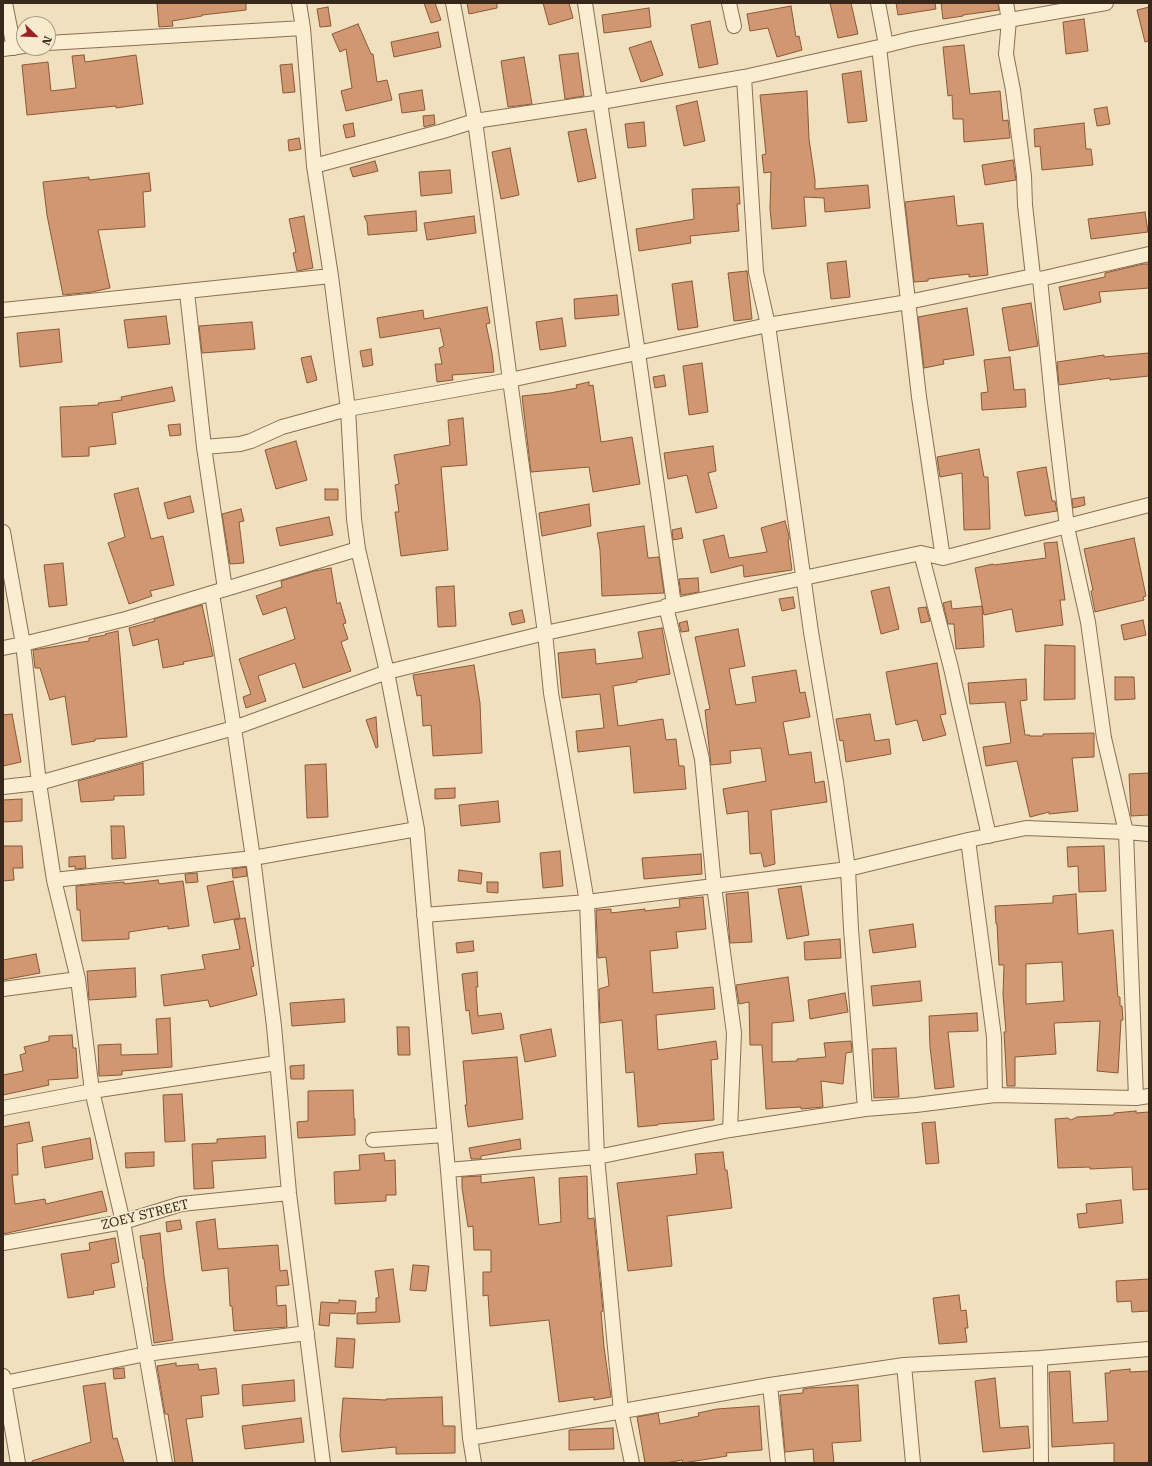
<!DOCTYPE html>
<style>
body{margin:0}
#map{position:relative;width:1152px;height:1466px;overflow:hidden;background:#f1e0bd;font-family:"Roboto Serif",serif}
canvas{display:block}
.frame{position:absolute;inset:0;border:4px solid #38281b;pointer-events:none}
.north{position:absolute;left:16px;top:16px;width:40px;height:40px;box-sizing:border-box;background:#f8eacd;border:1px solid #ab9c86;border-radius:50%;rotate:113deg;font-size:11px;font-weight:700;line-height:16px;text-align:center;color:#38281b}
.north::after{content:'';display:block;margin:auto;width:14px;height:18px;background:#9c2124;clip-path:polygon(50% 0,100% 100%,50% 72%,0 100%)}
</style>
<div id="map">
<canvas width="1152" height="1466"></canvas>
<div class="frame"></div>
<div class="north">N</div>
</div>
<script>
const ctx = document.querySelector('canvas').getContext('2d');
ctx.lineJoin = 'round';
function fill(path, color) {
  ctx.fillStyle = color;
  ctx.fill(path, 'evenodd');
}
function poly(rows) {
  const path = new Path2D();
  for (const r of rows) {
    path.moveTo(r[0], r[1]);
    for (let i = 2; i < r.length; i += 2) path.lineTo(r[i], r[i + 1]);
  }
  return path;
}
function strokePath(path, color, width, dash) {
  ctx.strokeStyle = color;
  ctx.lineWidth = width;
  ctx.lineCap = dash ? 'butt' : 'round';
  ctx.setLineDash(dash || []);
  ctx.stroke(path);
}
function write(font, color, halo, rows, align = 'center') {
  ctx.font = font + ' "Roboto Serif",serif';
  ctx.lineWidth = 3.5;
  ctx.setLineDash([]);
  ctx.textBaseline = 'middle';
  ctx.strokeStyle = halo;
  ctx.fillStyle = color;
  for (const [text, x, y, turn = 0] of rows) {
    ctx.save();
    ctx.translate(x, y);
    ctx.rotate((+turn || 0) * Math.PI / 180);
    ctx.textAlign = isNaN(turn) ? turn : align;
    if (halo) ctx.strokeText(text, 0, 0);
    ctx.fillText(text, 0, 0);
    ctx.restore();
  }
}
const building = poly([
 [157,3,246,3,246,10,202,15,202,16,172,21,173,26,159,27,157,3],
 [424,3,435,3,441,20,431,23,424,3],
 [467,3,497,3,497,8,469,14,467,3],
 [543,3,569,3,573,18,549,25,543,3],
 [830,3,851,3,858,34,838,38,830,3],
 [896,3,935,3,936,9,898,15,896,3],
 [941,3,998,3,999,10,963,15,963,16,943,19,941,3],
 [791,6,796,37,799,36,802,50,777,57,768,28,750,31,747,14,791,6],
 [328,7,331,26,320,27,317,9,328,7],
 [1149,7,1149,41,1145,42,1137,10,1149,7],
 [649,8,651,27,604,33,602,15,649,8],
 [1084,19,1088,51,1066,54,1063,22,1084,19],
 [710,21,718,64,699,68,691,25,710,21],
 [358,24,371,54,373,54,377,82,387,80,392,100,346,111,341,91,352,88,346,49,340,52,332,34,358,24],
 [438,32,441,47,394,57,391,42,438,32],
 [651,41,663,75,641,82,629,48,651,41],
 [964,45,970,94,1000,91,1003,121,1008,120,1010,138,964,142,963,119,953,119,952,95,948,96,943,47,964,45],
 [578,53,584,96,565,99,559,55,578,53],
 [84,55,85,62,136,55,143,104,116,108,116,106,27,115,22,65,48,62,51,91,76,88,72,56,84,55],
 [524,57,532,104,508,107,501,61,524,57],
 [292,64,295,92,283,93,280,65,292,64],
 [861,71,867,121,848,123,842,74,861,71],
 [422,90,425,110,402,113,399,94,422,90],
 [807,91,809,139,815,180,815,189,868,185,870,208,825,212,824,198,804,197,806,226,772,229,770,209,771,172,764,173,762,155,766,154,760,95,807,91],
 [697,101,705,141,684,146,676,106,697,101],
 [1107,107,1110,124,1097,126,1094,109,1107,107],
 [434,115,435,124,424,127,423,116,434,115],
 [644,122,646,146,628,148,625,124,644,122],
 [353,123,355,136,346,138,343,125,353,123],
 [1084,123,1086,149,1091,149,1093,165,1042,170,1040,146,1035,147,1034,129,1084,123],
 [586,129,596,178,578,182,568,132,586,129],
 [299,138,301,149,289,151,288,140,299,138],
 [510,148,519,195,501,199,492,152,510,148],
 [1013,160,1016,180,985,185,982,165,1013,160],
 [375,161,378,171,353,177,350,168,375,161],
 [450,170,452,193,421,196,419,172,450,170],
 [149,173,151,191,143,192,145,227,98,230,110,288,92,292,63,295,47,215,43,182,89,177,89,180,149,173],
 [739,187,740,204,737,204,739,231,690,236,691,243,639,251,636,229,694,219,692,189,739,187],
 [954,196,957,226,983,223,988,275,969,277,969,274,928,279,928,281,914,282,905,202,954,196],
 [416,211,417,231,368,235,367,222,364,216,416,211],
 [1145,212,1148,232,1091,239,1088,219,1145,212],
 [304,216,313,268,297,271,293,253,296,252,289,219,304,216],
 [474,216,476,233,427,240,424,223,474,216],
 [846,261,850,297,831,299,827,263,846,261],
 [1143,264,1149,264,1149,288,1099,292,1101,302,1064,310,1059,287,1105,277,1105,273,1143,264],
 [747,271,752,319,734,321,728,273,747,271],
 [692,281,698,327,678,330,672,284,692,281],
 [617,295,619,315,575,319,574,299,617,295],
 [1031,303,1038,346,1009,351,1002,308,1031,303],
 [487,307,490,323,486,324,492,353,494,372,452,375,453,380,437,382,435,364,442,364,439,348,444,346,440,328,380,338,377,318,423,310,424,319,487,307],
 [967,308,974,355,943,360,944,364,924,368,918,317,967,308],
 [166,316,170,344,128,348,124,320,166,316],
 [562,318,566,346,540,350,536,322,562,318],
 [252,322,255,349,202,353,199,326,252,322],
 [59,329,62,362,20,367,17,333,59,329],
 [371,349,373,365,363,367,360,351,371,349],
 [1149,353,1149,376,1110,380,1110,378,1059,385,1057,362,1104,355,1104,357,1149,353],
 [311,356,317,380,307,383,301,358,311,356],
 [1010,357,1014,390,1025,389,1026,407,982,410,981,393,988,392,984,360,1010,357],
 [702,363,708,412,689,415,683,366,702,363],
 [664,375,666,386,655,388,653,377,664,375],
 [589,382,589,386,593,385,601,442,632,437,640,484,593,492,589,467,531,472,522,396,550,393,577,388,576,385,589,382],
 [172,387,175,401,112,413,116,444,89,447,89,456,62,457,60,407,99,405,98,403,122,400,121,397,172,387],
 [463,418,467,465,441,467,448,550,401,556,395,512,399,512,395,485,399,484,394,455,450,445,448,420,463,418],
 [180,424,181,435,170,436,168,425,180,424],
 [296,441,307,480,276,489,265,450,296,441],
 [713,446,716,471,708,473,717,508,696,513,687,475,668,479,664,453,713,446],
 [979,449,984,477,988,477,990,529,964,530,962,473,940,477,937,457,979,449],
 [1046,467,1052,501,1055,501,1057,511,1025,516,1017,472,1046,467],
 [138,488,151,539,163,536,174,585,150,591,152,596,129,604,108,543,125,537,114,494,138,488],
 [325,489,338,489,338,500,325,500,325,489],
 [190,496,194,512,168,519,164,503,190,496],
 [1084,497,1085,505,1073,508,1072,499,1084,497],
 [589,504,591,526,542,536,539,513,589,504],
 [241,509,244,521,239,522,244,563,230,564,222,514,241,509],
 [329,517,333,535,280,546,276,528,329,517],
 [785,521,789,536,789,540,788,540,792,570,744,577,743,565,711,573,703,540,724,535,729,558,767,552,761,528,785,521],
 [644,526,648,558,659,557,664,593,602,596,600,550,597,533,644,526],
 [681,528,683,538,673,540,672,530,681,528],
 [1134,538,1146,596,1143,597,1144,600,1095,612,1091,591,1093,590,1084,549,1134,538],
 [1057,542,1065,600,1060,600,1063,625,1016,632,1012,609,984,615,975,568,993,564,994,565,1046,558,1044,543,1057,542],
 [63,563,67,605,49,607,44,565,63,563],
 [331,568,337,604,340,602,346,623,343,624,348,639,341,642,351,671,303,688,295,663,258,676,266,701,246,708,243,697,251,694,239,659,295,639,286,607,263,615,256,596,282,587,281,581,314,571,331,568],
 [698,578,699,592,681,595,679,579,698,578],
 [454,586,456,626,438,627,436,587,454,586],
 [889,587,899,629,881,634,871,591,889,587],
 [793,597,795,608,782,611,779,599,793,597],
 [951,601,952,609,982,606,984,647,956,649,954,624,948,624,943,603,951,601],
 [202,605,213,656,183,662,184,664,163,668,158,639,133,646,129,628,155,621,154,619,202,605],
 [926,607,930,621,921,623,918,608,926,607],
 [522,610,525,622,512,625,509,613,522,610],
 [1143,620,1146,635,1124,640,1121,625,1143,620],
 [687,621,689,631,681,632,679,623,687,621],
 [662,628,670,674,637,680,637,682,613,686,618,726,663,719,666,740,676,739,679,766,684,766,686,789,634,793,630,746,578,752,576,731,604,728,600,694,562,698,558,653,595,649,596,664,643,658,638,632,662,628],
 [738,629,745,666,729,669,736,705,756,702,752,677,796,670,800,693,805,692,810,717,783,722,789,755,811,752,815,783,824,781,827,802,771,810,775,864,764,867,761,853,750,854,748,811,727,814,723,789,766,781,761,748,730,751,731,763,711,765,705,710,710,709,695,637,738,629],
 [118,631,127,737,95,739,95,741,72,745,65,696,50,700,40,668,35,668,33,650,89,641,89,638,106,635,105,634,118,631],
 [1045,645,1075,646,1075,699,1044,700,1045,645],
 [937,663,946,714,940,715,946,735,923,741,917,720,896,725,886,672,937,663],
 [474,665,480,703,482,753,433,756,431,725,423,726,421,695,417,696,413,675,474,665],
 [1115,677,1134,677,1135,699,1115,700,1115,677],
 [1026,679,1027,700,1020,701,1025,735,1030,735,1030,736,1043,736,1043,734,1094,733,1094,757,1072,758,1078,811,1049,814,1049,812,1030,817,1017,761,986,766,983,747,1011,743,1005,702,970,704,968,683,1026,679],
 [12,714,21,762,3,766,3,715,12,714],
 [870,714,875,741,889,739,891,754,846,762,843,740,840,741,836,719,870,714],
 [376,717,378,747,376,748,366,720,376,717],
 [143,763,144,795,114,796,114,800,81,802,78,781,143,763],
 [326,764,328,817,307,818,305,765,326,764],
 [1149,773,1149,815,1131,816,1129,774,1149,773],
 [455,788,455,798,435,799,435,789,455,788],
 [22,799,22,821,3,822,3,800,22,799],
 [498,801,500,822,461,826,459,805,498,801],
 [111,826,124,826,126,858,112,859,111,826],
 [3,846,22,846,23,868,13,868,14,880,3,881,3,846],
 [1104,846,1106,891,1079,892,1078,866,1068,867,1067,847,1104,846],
 [560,851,563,886,543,888,540,853,560,851],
 [701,854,702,874,644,879,642,858,701,854],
 [85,856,86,868,75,869,75,866,69,867,69,857,85,856],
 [246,867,247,876,233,878,232,869,246,867],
 [459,870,482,873,481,884,458,881,459,870],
 [197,873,198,882,186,883,185,874,197,873],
 [158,880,159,884,183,881,189,926,168,929,168,926,129,932,129,939,82,941,80,910,77,910,76,886,124,882,124,884,158,880],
 [233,881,240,918,214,923,207,886,233,881],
 [487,882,498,882,498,893,487,892,487,882],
 [801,886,809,935,787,939,778,889,801,886],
 [748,892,752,942,730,943,726,894,748,892],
 [1076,894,1078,934,1113,930,1118,997,1120,997,1120,1006,1122,1006,1123,1020,1121,1020,1118,1073,1097,1071,1100,1021,1054,1023,1056,1054,1015,1057,1015,1086,1007,1086,1004,1032,1006,1032,1003,994,1004,965,999,965,997,924,996,924,995,906,1053,903,1053,896,1076,894],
 [1062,962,1064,1001,1026,1004,1026,964,1062,962],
 [703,897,706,929,676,932,678,948,650,951,653,993,713,987,715,1009,656,1015,658,1050,716,1041,718,1059,711,1060,714,1120,658,1124,658,1125,638,1127,634,1072,626,1073,622,1020,600,1023,599,989,609,986,606,957,598,958,596,910,611,909,611,913,645,909,645,911,680,907,679,899,703,897],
 [245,918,254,966,251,967,257,995,210,1007,208,1000,164,1006,161,975,205,969,202,955,240,949,234,920,245,918],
 [913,924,916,947,873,953,869,930,913,924],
 [840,939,841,958,805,960,804,942,840,939],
 [473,941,474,951,457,953,456,943,473,941],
 [36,954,40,973,3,980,3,960,36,954],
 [135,968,136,997,89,1000,87,971,135,968],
 [477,972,478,987,476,987,478,1016,501,1013,504,1029,472,1034,469,1010,466,1011,462,974,477,972],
 [788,977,794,1021,772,1023,772,1062,797,1061,797,1059,826,1057,824,1043,851,1041,852,1052,846,1053,843,1084,821,1081,823,1107,801,1109,801,1107,766,1109,762,1045,750,1045,749,1002,739,1004,736,985,788,977],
 [920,981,922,1001,873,1006,871,986,920,981],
 [845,993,848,1012,810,1019,808,1000,845,993],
 [344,999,345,1022,292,1026,290,1003,344,999],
 [977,1013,978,1031,948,1032,954,1087,935,1089,930,1047,929,1016,977,1013],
 [170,1018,172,1067,122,1071,122,1075,99,1076,98,1045,121,1044,121,1055,158,1054,156,1019,170,1018],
 [397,1027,409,1027,410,1055,398,1055,397,1027],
 [551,1029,556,1056,525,1062,520,1035,551,1029],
 [72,1035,73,1048,76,1048,78,1078,48,1080,49,1085,3,1095,3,1075,23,1071,20,1055,26,1053,24,1047,49,1041,49,1036,72,1035],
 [896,1048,899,1097,874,1098,872,1049,896,1048],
 [517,1057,523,1119,468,1127,465,1105,467,1105,463,1061,517,1057],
 [304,1065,304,1079,291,1079,290,1066,304,1065],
 [353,1090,354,1119,355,1119,355,1135,298,1138,297,1122,308,1121,308,1091,353,1090],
 [182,1094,185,1141,165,1142,163,1095,182,1094],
 [1136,1111,1136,1113,1149,1112,1149,1189,1133,1190,1132,1167,1090,1169,1090,1167,1058,1168,1055,1119,1068,1118,1071,1120,1077,1117,1114,1115,1114,1113,1136,1111],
 [29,1122,33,1141,17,1144,18,1175,12,1175,15,1204,45,1199,46,1204,102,1191,107,1211,3,1234,3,1127,29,1122],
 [935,1122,939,1163,926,1164,922,1123,935,1122],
 [265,1136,266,1158,212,1161,214,1188,194,1189,192,1144,217,1143,217,1139,265,1136],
 [90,1138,93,1159,45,1168,42,1147,90,1138],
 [520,1139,521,1149,481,1156,481,1159,471,1159,469,1148,520,1139],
 [154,1152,154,1166,126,1168,125,1153,154,1152],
 [723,1152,725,1170,727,1170,732,1208,667,1216,672,1266,628,1271,617,1183,697,1174,695,1154,723,1152],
 [384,1153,385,1161,395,1160,396,1195,386,1195,386,1201,335,1204,334,1172,360,1170,359,1155,384,1153],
 [481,1176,481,1183,534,1177,539,1225,561,1222,559,1178,587,1176,588,1219,594,1218,603,1311,601,1312,604,1347,611,1397,594,1400,594,1397,559,1402,549,1320,490,1326,488,1295,483,1296,483,1272,491,1272,491,1250,474,1250,473,1226,468,1227,462,1188,462,1177,481,1176],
 [1121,1200,1123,1223,1079,1228,1077,1214,1087,1213,1086,1204,1121,1200],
 [215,1219,218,1249,278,1245,280,1271,287,1270,289,1285,276,1286,277,1306,286,1305,287,1327,234,1331,232,1306,230,1306,228,1268,202,1271,196,1222,215,1219],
 [180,1220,182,1229,167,1232,166,1222,180,1220],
 [160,1233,164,1276,173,1340,154,1343,147,1287,148,1287,144,1259,143,1259,140,1236,160,1233],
 [115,1238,119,1262,111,1264,115,1287,93,1291,94,1294,68,1298,61,1254,90,1250,89,1243,115,1238],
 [413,1265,429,1266,426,1291,410,1290,413,1265],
 [393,1269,400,1322,357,1324,357,1313,376,1312,376,1298,379,1298,375,1271,393,1269],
 [1149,1279,1149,1311,1132,1312,1131,1301,1117,1302,1116,1281,1149,1279],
 [959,1295,961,1311,966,1310,968,1328,965,1328,967,1342,939,1344,933,1298,959,1295],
 [339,1300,356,1301,355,1314,330,1313,329,1326,319,1325,321,1302,339,1303,339,1300],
 [337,1338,355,1339,353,1368,335,1367,337,1338],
 [176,1363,176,1366,198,1364,199,1370,216,1368,219,1394,201,1396,203,1417,186,1419,193,1463,175,1463,168,1414,165,1414,157,1366,176,1363],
 [124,1368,125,1378,114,1379,113,1369,124,1368],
 [1130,1369,1130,1372,1149,1371,1149,1463,1114,1463,1114,1443,1052,1447,1049,1372,1070,1371,1073,1423,1108,1421,1105,1373,1110,1373,1110,1371,1130,1369],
 [995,1378,1000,1428,1028,1426,1030,1448,983,1452,975,1381,995,1378],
 [294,1380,295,1401,243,1406,242,1385,294,1380],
 [105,1383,113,1439,117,1438,124,1463,32,1463,32,1461,91,1442,83,1386,105,1383],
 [858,1385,861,1441,832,1443,834,1463,814,1463,813,1449,785,1452,780,1395,803,1393,803,1389,809,1388,858,1385],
 [442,1397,443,1426,455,1426,455,1453,396,1454,396,1447,342,1452,340,1435,343,1398,386,1400,386,1399,442,1397],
 [759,1406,762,1450,726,1453,727,1456,683,1463,682,1460,666,1463,645,1463,637,1417,658,1413,660,1424,699,1416,698,1413,717,1409,759,1406],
 [301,1418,304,1442,245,1449,242,1426,301,1418],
 [613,1428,614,1449,569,1450,569,1430,613,1428]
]);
const minor = poly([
 [5,3,14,48],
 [299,3,303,28,314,166,331,276,348,409,354,519,358,549,387,672,417,829,427,945,448,1170,470,1438,474,1463],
 [453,3,475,121,601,102,744,77,879,47,911,39,1009,20,1106,3],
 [585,3,638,353,674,605],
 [729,3,734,26],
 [878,3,886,45],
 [1006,3,1009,20,1006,54,1013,90,1024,176,1025,205,1033,276],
 [48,43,303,28],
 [879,47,919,397,943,558],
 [3,49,24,46],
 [744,77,756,272,768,325,811,632,836,782,848,869,851,929,865,1109],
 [314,166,443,131,475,121,510,380,545,633,551,693,587,902,848,869,968,840,1026,828,1126,832,1149,834],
 [1040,279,1053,408,1067,527,1088,622,1104,738,1126,832,1136,1098],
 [187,292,204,447,225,589],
 [3,310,331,276],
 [204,447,240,444,251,441,282,427,348,409,510,380,768,325,908,302,1033,276,1040,279,1149,254],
 [3,532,23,644,39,783,54,880,78,979,92,1091,123,1222,165,1463],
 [921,553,951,668,989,836],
 [212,594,234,728,253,858,274,1026,289,1193,323,1463],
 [666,606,702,759,714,886,734,1033,730,1130],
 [3,648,23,644,126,619,358,549],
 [3,787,39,783,234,728,387,672,545,633,921,553,943,558,1149,505],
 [968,840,994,1037,995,1095],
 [54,880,253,858,417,829],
 [424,915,587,902,597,1157,621,1411,632,1463],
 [3,989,78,979],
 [3,1108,92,1091,277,1063],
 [373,1140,445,1135],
 [448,1170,597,1157,730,1130,865,1109,916,1105,995,1095,1136,1098,1149,1096],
 [3,1243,123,1222,181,1204,289,1193],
 [1040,1358,1041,1463],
 [904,1365,913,1463],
 [3,1376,18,1463],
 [4,1383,146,1354,307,1333],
 [770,1385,778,1463],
 [470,1438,770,1385,904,1365,1040,1358,1149,1349]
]);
const streetNames = [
 ["ZOEY STREET",145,1215,-14]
];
fill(building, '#d19770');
strokePath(building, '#8a5839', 1);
strokePath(minor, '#897055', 16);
strokePath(minor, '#fbedd0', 14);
write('13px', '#38281b', '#f8eacd', streetNames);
</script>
